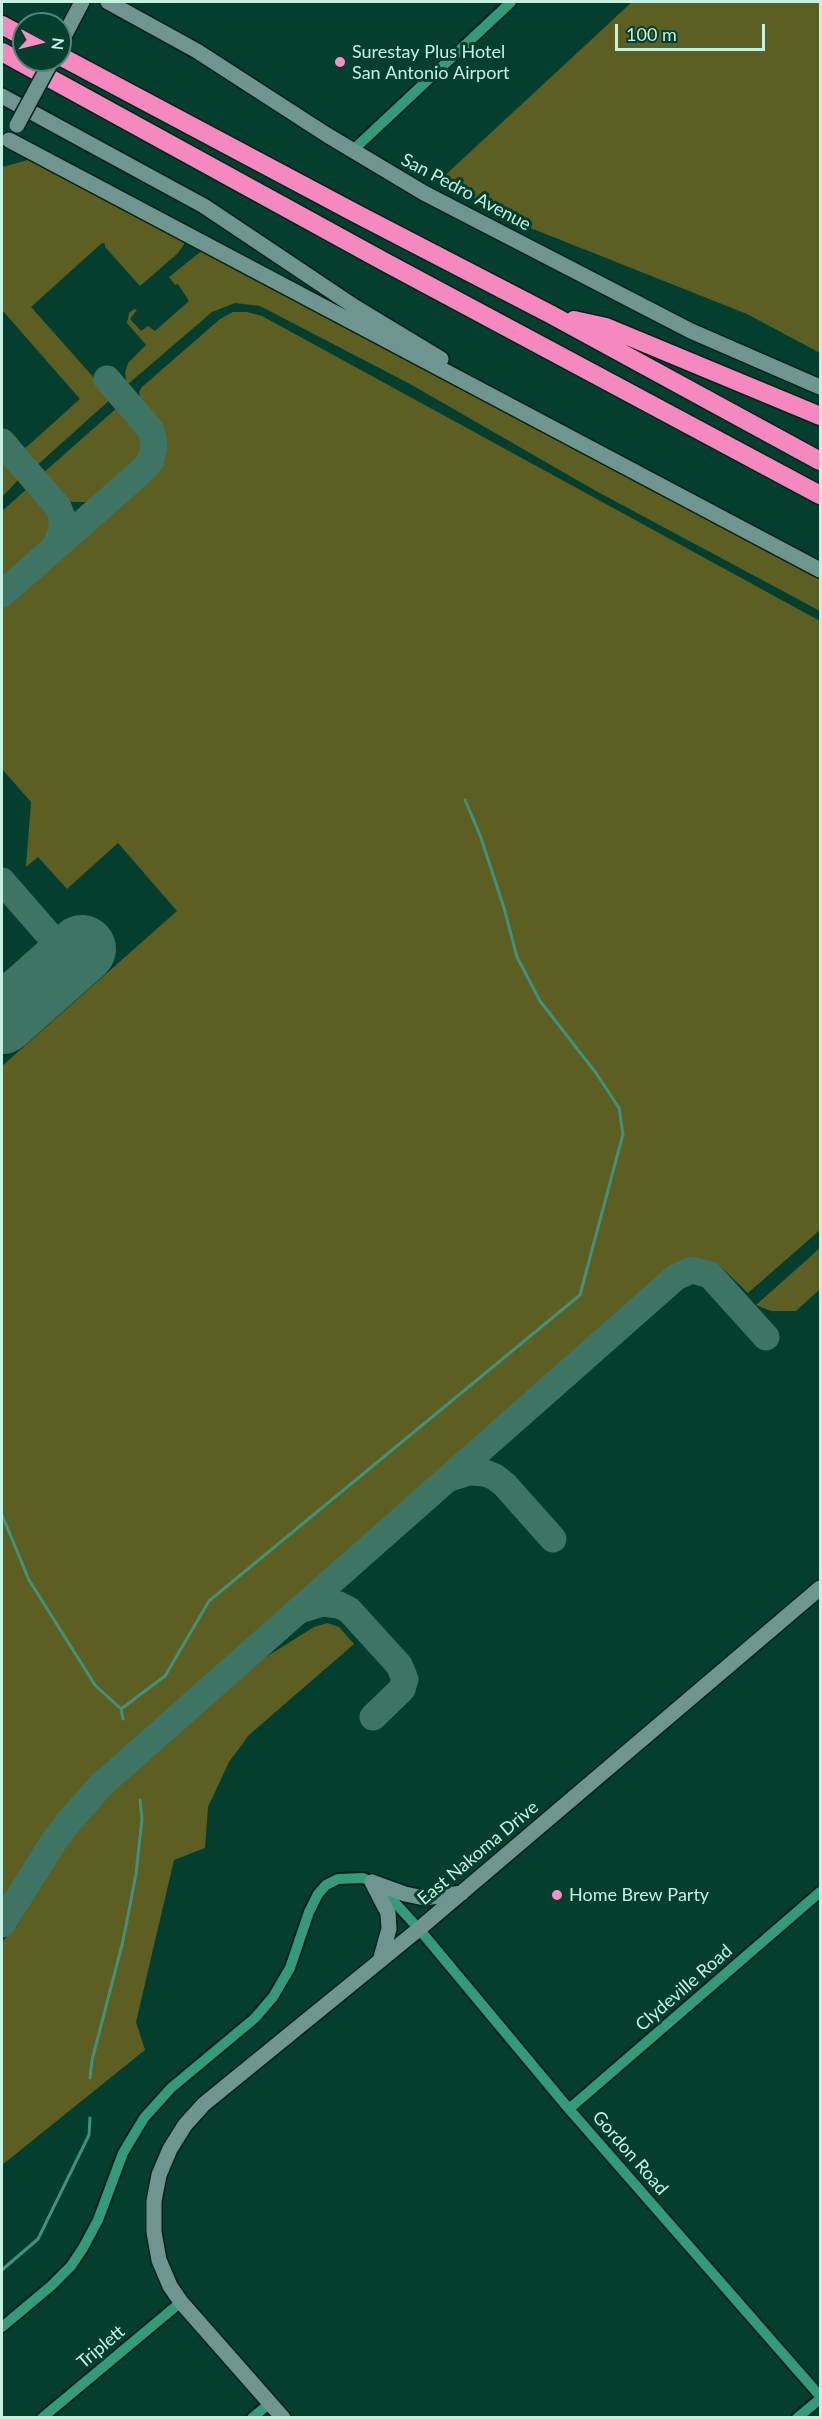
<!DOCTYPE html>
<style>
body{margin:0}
#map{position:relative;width:822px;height:2419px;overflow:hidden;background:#043e2f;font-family:Lato,sans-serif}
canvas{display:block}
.frame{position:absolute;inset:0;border:3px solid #c4f1e0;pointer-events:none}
.north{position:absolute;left:12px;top:12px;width:60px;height:60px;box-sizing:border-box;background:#043e2f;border:2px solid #518676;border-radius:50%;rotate:97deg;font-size:16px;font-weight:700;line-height:24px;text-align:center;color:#c4f1e0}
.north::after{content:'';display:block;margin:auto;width:21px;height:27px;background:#fb8fc4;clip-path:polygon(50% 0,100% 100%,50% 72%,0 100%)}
.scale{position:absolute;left:615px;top:24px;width:150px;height:27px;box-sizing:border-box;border:3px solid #c4f1e0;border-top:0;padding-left:8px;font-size:18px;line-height:21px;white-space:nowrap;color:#c4f1e0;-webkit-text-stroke:4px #043e2f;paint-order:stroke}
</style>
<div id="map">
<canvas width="822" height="2419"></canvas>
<div class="frame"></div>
<div class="north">N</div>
<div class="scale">100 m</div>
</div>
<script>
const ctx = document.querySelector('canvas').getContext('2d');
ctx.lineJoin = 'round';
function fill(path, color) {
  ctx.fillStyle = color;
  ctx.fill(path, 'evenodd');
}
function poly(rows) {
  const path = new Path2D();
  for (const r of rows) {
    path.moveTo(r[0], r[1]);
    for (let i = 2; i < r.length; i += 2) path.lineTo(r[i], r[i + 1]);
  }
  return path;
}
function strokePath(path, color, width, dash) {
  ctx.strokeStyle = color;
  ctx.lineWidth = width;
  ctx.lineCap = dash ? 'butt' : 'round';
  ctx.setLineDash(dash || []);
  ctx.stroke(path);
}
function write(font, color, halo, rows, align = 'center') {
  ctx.font = font + ' Lato,sans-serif';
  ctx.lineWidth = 6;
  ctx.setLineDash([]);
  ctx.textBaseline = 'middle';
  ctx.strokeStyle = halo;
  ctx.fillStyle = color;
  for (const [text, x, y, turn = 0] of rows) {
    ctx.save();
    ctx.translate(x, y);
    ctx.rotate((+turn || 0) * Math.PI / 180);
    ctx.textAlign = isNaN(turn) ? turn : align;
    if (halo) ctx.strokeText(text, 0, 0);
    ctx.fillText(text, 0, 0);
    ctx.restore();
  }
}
const green = poly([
 [632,2,820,2,820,353,747,314,513,221,441,179],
 [28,160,37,161,185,241,185,243,178,253,140,286,105,247,105,244,102,243,31,307,112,398,35,467,21,452,80,399,2,310,2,167],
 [204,249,820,577,820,611,596,491,410,384,260,306,235,303,212,312,127,385,125,373,128,363,146,345,127,323,129,313,134,309,137,310,130,319,141,331,148,326,155,331,189,301,178,284,175,285,169,277],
 [233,312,247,312,262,316,820,621,820,1230,748,1293,721,1267,707,1261,690,1260,673,1265,100,1768,71,1800,37,1845,2,1904,2,1066,177,911,118,843,67,889,38,857,26,867,31,802,2,769,2,607,150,476,158,466,163,455,163,440,160,426,141,402,139,392,142,387,220,319],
 [119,406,144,436,145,446,141,459,97,497,87,502,72,502,60,496,41,475],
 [2,454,18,473,19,479,2,497],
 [29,487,53,515,54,524,52,534,41,548,2,582,2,511],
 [820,1248,820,1289,796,1311,771,1311,756,1305],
 [327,1623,339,1627,354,1644,249,1735,229,1762,208,1807,205,1848,174,1860,136,2022,145,2050,2,2165,2,1942,17,1926,49,1869,79,1825,111,1791,250,1667,314,1627]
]);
const stream = poly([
 [2,1515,29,1580,95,1685,121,1709,123,1719],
 [121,1709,165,1676,209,1601,580,1295,623,1134,619,1108,596,1073,540,1001,517,957,504,908,480,835,465,800],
 [90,2078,92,2060,123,1941,136,1874,142,1819,140,1800],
 [2,2270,38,2239,89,2135,90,2118]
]);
const taxiway = poly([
 [2,442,58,507,62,517,62,530,55,547],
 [2,594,145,468,151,460,154,446,151,430,107,379],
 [2,881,70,959],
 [447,1479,469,1472,485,1473,495,1477,505,1485,553,1539],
 [299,1610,322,1603,339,1605,349,1610,399,1665,405,1679,402,1689,373,1717],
 [2,1924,54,1841,70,1820,102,1784,676,1277,692,1270,710,1275,766,1337]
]);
const runway = poly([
 [2,1020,82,949]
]);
const street = poly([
 [352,151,511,2],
 [569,2109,820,1892],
 [2,2327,51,2286,71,2266,83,2248,98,2220,123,2153,144,2118,171,2088,255,2018,273,1997,290,1968,309,1912,318,1894,326,1885,338,1879,363,1878,372,1882,387,1894,419,1929,569,2109,820,2396],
 [42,2418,181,2302],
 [252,2418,270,2403],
 [797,2418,820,2399]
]);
const secondary = poly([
 [108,2,197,51,327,135,424,193,691,331,820,387],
 [60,44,82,2],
 [2,96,204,206,355,307,441,359],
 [9,140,820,570],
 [372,1882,405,1894,424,1898,462,1893],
 [372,1882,388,1913,389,1929,380,1961],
 [283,2418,181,2302,170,2286,159,2260,154,2232,154,2201,159,2175,170,2149,185,2125,204,2104,419,1929,820,1588]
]);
const highway = poly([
 [2,25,24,37],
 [2,52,383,261,820,495],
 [60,56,357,214,550,314,820,461],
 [574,320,606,327,820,416]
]);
const secondaryBridge = poly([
 [17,125,52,60]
]);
const markers = [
 [340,62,6,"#fb8fc4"],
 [557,1895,6,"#fb8fc4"]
];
const poiNames = [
 ["Surestay Plus Hotel",352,52],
 ["San Antonio Airport",352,73],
 ["Home Brew Party",569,1895]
];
const streetNames = [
 ["San Pedro Avenue",466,192,28],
 ["East Nakoma Drive",478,1853,-40],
 ["Clydeville Road",684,1988,-41],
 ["Gordon Road",630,2153,49],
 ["Triplett",101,2347,-40]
];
fill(green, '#5d5e21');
strokePath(stream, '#40927c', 3);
strokePath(taxiway, '#3e7464', 27);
strokePath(runway, '#3e7464', 68);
strokePath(street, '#032219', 14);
strokePath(secondary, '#032219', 18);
strokePath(highway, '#032219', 21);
strokePath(street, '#349a7c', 10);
strokePath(secondary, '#6e9590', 15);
strokePath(highway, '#f588be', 18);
strokePath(secondaryBridge, '#032219', 18, []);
strokePath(secondaryBridge, '#6e9590', 15);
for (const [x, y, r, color] of markers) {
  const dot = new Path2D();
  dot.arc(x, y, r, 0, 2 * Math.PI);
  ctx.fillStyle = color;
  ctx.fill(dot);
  strokePath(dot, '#043e2f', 2);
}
write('18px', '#c4f1e0', '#043e2f', poiNames, 'left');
write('18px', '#c4f1e0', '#043e2f', streetNames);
</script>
